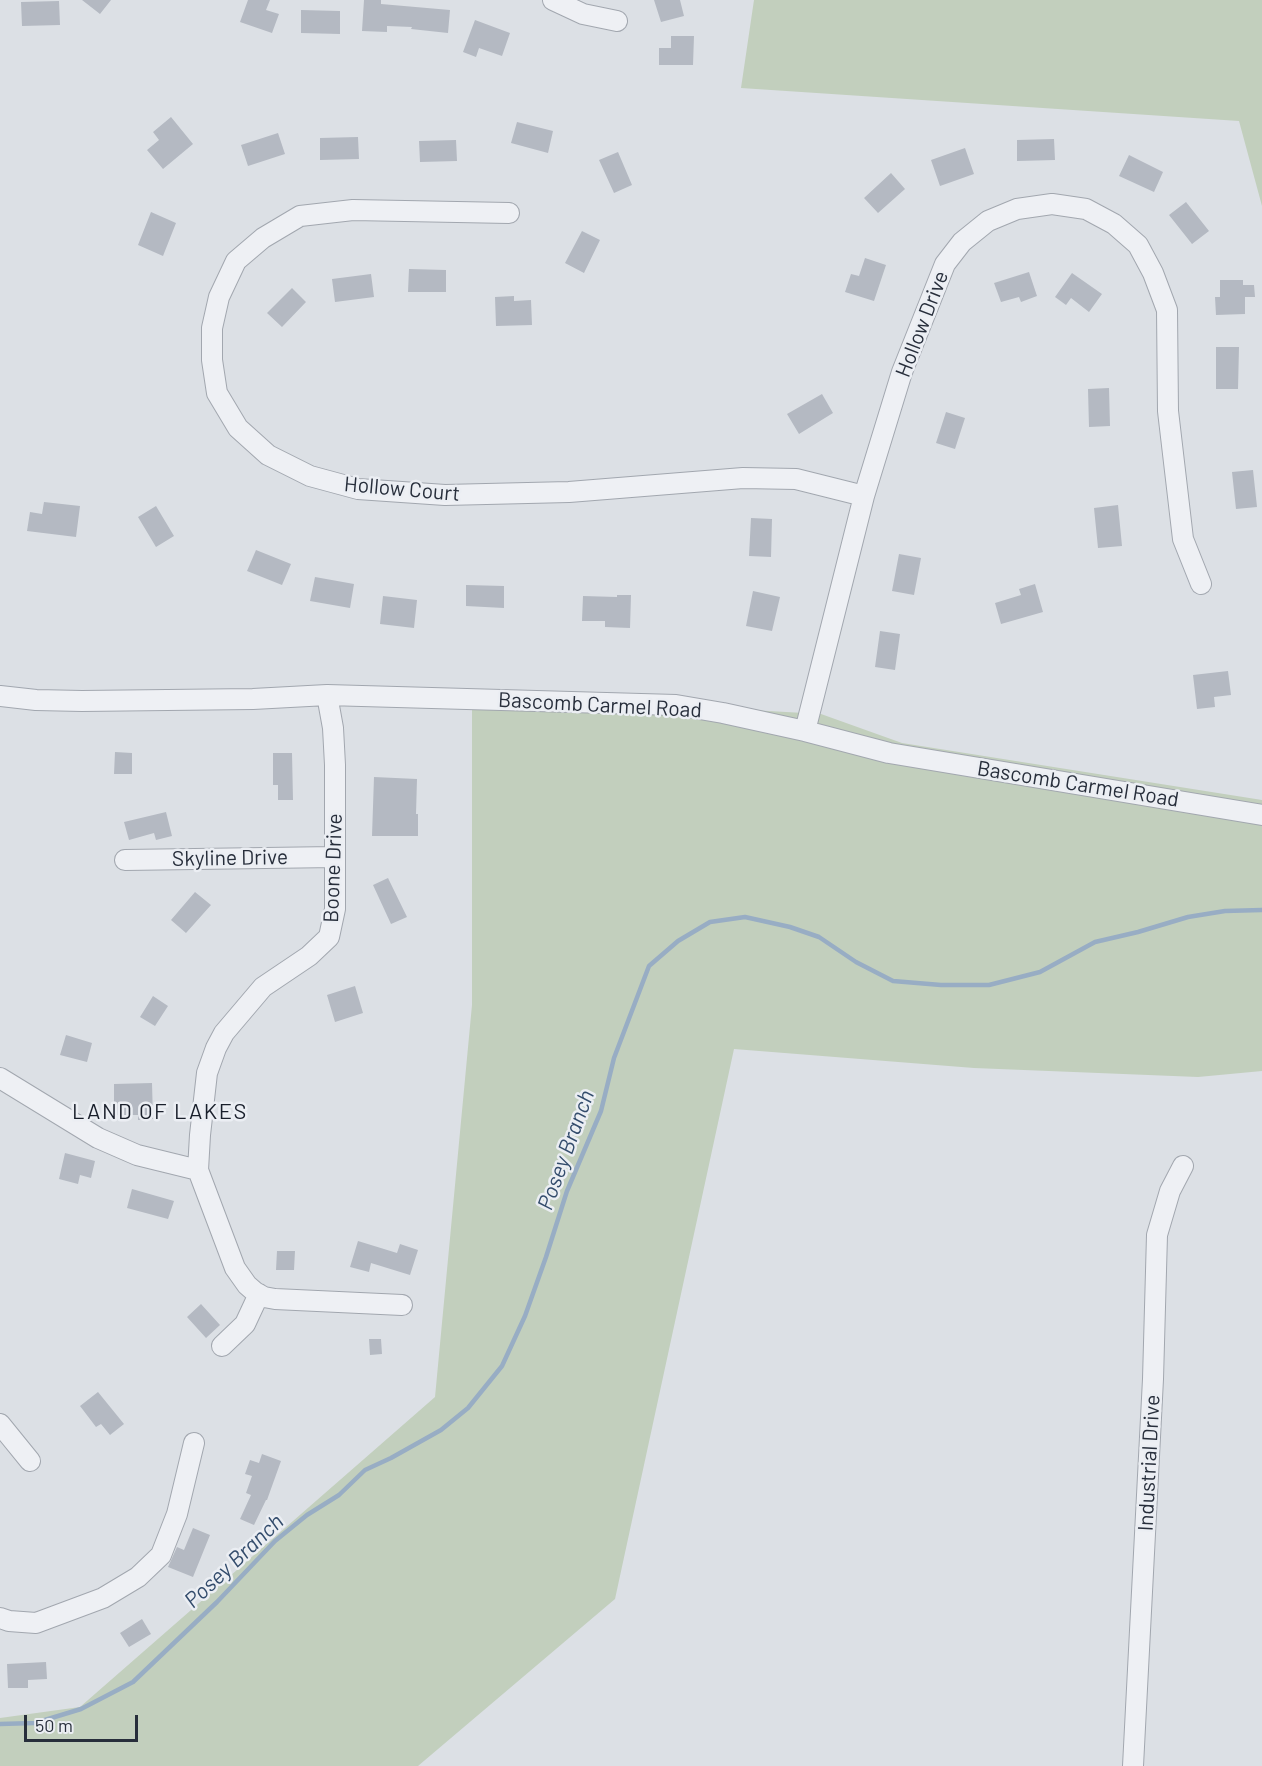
<!DOCTYPE html>
<style>
body{margin:0}
#map{position:relative;width:1262px;height:1766px;overflow:hidden;background:#dce0e5;font-family:Barlow,sans-serif}
canvas{display:block}
.scale{position:absolute;left:24px;top:1715px;width:114px;height:27px;box-sizing:border-box;border:3px solid #272e3b;border-top:0;padding-left:8px;font-size:18px;line-height:21px;white-space:nowrap;color:#272e3b;-webkit-text-stroke:4px #ebeef3;paint-order:stroke}
</style>
<div id="map">
<canvas width="1262" height="1766"></canvas>
<div class="scale">50 m</div>
</div>
<script>
const ctx = document.querySelector('canvas').getContext('2d');
ctx.lineJoin = 'round';
function fill(path, color) {
  ctx.fillStyle = color;
  ctx.fill(path, 'evenodd');
}
function poly(rows) {
  const path = new Path2D();
  for (const r of rows) {
    path.moveTo(r[0], r[1]);
    for (let i = 2; i < r.length; i += 2) path.lineTo(r[i], r[i + 1]);
  }
  return path;
}
function strokePath(path, color, width, dash) {
  ctx.strokeStyle = color;
  ctx.lineWidth = width;
  ctx.lineCap = dash ? 'butt' : 'round';
  ctx.setLineDash(dash || []);
  ctx.stroke(path);
}
function write(font, color, halo, rows, align = 'center') {
  ctx.font = font + ' Barlow,sans-serif';
  ctx.lineWidth = 5;
  ctx.setLineDash([]);
  ctx.textBaseline = 'middle';
  ctx.strokeStyle = halo;
  ctx.fillStyle = color;
  for (const [text, x, y, turn = 0] of rows) {
    ctx.save();
    ctx.translate(x, y);
    ctx.rotate((+turn || 0) * Math.PI / 180);
    ctx.textAlign = isNaN(turn) ? turn : align;
    if (halo) ctx.strokeText(text, 0, 0);
    ctx.fillText(text, 0, 0);
    ctx.restore();
  }
}
const green = poly([
 [754,0,1262,0,1262,206,1239,121,741,88],
 [472,694,821,714,902,743,1262,800,1262,1071,1198,1077,974,1068,734,1049,615,1599,418,1766,0,1766,0,1718,80,1707,435,1397,472,1005]
]);
const stream = poly([
 [0,1724,35,1723,81,1709,133,1682,217,1602,275,1541,307,1515,339,1495,365,1470,391,1458,441,1430,468,1408,502,1366,525,1316,546,1257,567,1191,601,1111,614,1058,649,966,678,941,710,922,745,917,790,927,819,937,856,962,893,981,941,985,989,985,1040,972,1095,942,1138,932,1188,917,1225,911,1262,910]
]);
const building = poly([
 [82,0,111,0,100,14],
 [248,0,270,0,266,10,279,14,272,33,240,22],
 [364,0,381,0,381,4,450,10,448,33,411,29,412,27,387,26,387,32,362,31],
 [654,0,680,0,684,16,661,22],
 [59,1,60,25,22,26,21,2],
 [301,10,340,11,340,34,301,33],
 [475,20,510,33,502,56,479,48,476,57,463,52],
 [671,36,694,36,693,65,659,65,659,48,671,48],
 [171,117,193,144,163,169,147,150,159,140,153,132],
 [517,122,553,131,548,153,511,143],
 [278,133,285,154,248,166,241,145],
 [358,137,359,159,320,160,320,138],
 [1054,139,1055,160,1017,161,1017,140],
 [456,140,457,161,420,162,419,141],
 [965,148,974,174,940,186,931,160],
 [618,152,632,185,614,193,599,160],
 [1129,155,1163,172,1154,192,1119,176],
 [891,173,905,189,878,213,864,198],
 [1186,202,1209,231,1192,244,1169,215],
 [151,212,176,223,163,256,138,245],
 [582,231,600,240,584,273,565,263],
 [865,258,886,265,874,301,845,292,851,274,859,276],
 [409,269,446,270,446,292,408,292],
 [1029,272,1037,296,1021,302,1019,297,1001,302,994,283],
 [1072,273,1102,294,1089,312,1071,298,1066,305,1055,297],
 [371,274,374,297,335,302,332,279],
 [1220,280,1243,280,1243,285,1254,285,1255,297,1245,297,1245,314,1216,315,1215,297,1220,297],
 [292,288,306,302,282,327,267,313],
 [514,296,514,301,531,300,532,325,496,326,495,297],
 [1216,347,1239,347,1238,389,1216,389],
 [1109,388,1110,426,1089,427,1088,389],
 [822,394,833,413,799,434,787,414],
 [946,412,965,418,955,449,936,443],
 [1253,470,1257,507,1236,509,1232,472],
 [44,502,80,506,76,537,27,531,30,512,42,514],
 [1118,505,1122,546,1098,548,1094,508],
 [156,506,174,536,156,547,138,517],
 [751,518,772,519,771,557,749,556],
 [256,550,291,564,282,585,247,571],
 [899,554,921,558,914,595,892,591],
 [315,577,354,584,350,608,310,601],
 [1035,584,1043,612,1001,624,995,603,1021,595,1019,589],
 [466,585,504,586,504,608,466,606],
 [753,591,780,597,772,631,746,626],
 [617,595,631,595,630,628,605,627,605,621,582,621,583,596,617,597],
 [383,596,417,600,414,628,380,624],
 [880,631,900,634,895,670,875,667],
 [1228,671,1231,695,1214,697,1215,707,1197,709,1193,675],
 [115,752,132,753,132,774,114,774],
 [273,753,292,753,293,800,278,800,278,785,273,785],
 [374,777,417,779,416,814,418,814,418,836,372,836],
 [166,812,172,836,156,840,154,833,129,840,124,822],
 [388,878,407,917,391,924,373,885],
 [195,892,211,905,186,933,171,920],
 [355,986,363,1013,335,1022,327,995],
 [153,996,168,1006,155,1026,140,1017],
 [66,1035,92,1043,87,1062,60,1055],
 [152,1083,153,1119,138,1120,138,1115,114,1115,114,1084],
 [65,1153,95,1161,91,1178,80,1175,78,1184,59,1179],
 [132,1189,174,1201,168,1219,127,1208],
 [358,1241,397,1253,400,1244,418,1250,410,1275,371,1263,369,1272,350,1267],
 [277,1251,295,1251,294,1270,276,1270],
 [201,1304,220,1325,206,1338,187,1317],
 [369,1339,381,1339,382,1354,370,1355],
 [98,1392,124,1424,110,1435,101,1424,96,1427,80,1406],
 [262,1454,281,1461,267,1500,266,1500,254,1525,240,1519,251,1495,246,1493,252,1476,245,1474,250,1460,259,1463],
 [193,1528,210,1535,193,1577,168,1567,177,1547,184,1550],
 [142,1619,151,1634,129,1647,120,1633],
 [46,1662,47,1679,28,1680,28,1688,8,1688,7,1664]
]);
const minor = poly([
 [553,0,583,14,617,21],
 [509,213,353,210,300,216,263,238,236,261,219,297,212,328,212,360,217,393,238,428,268,455,310,476,358,489,445,495,569,492,743,478,796,479,864,496],
 [327,695,333,728,335,765,335,909,329,937,309,956,263,987,224,1033,216,1048,207,1073,200,1135,198,1170,235,1268,247,1285,255,1292,264,1297,275,1299,402,1305],
 [0,696,36,700,82,701,253,699,327,695,676,705,723,713,805,731,889,753,1262,815],
 [805,731,864,496,902,372,945,264,962,242,988,221,1017,209,1052,204,1086,209,1114,224,1138,245,1153,273,1167,310,1168,411,1183,539,1201,584],
 [125,860,335,857],
 [0,1078,98,1138,137,1155,198,1170],
 [222,1346,245,1324,259,1294],
 [0,1424,30,1461],
 [0,1618,9,1621,36,1623,103,1598,138,1577,161,1555,177,1514,194,1443],
 [1133,1766,1153,1379,1157,1235,1170,1191,1183,1166]
]);
const streetNames = [
 ["Hollow Drive",922,324,-69],
 ["Hollow Court",402,489,5],
 ["Bascomb Carmel Road",600,705,3],
 ["Bascomb Carmel Road",1078,784,9],
 ["Skyline Drive",230,858,-1],
 ["Boone Drive",333,868,-88],
 ["Industrial Drive",1149,1463,-87]
];
const neighbourhoodNames = [
 ["LAND OF LAKES",160,1112]
];
const waterNames = [
 ["Posey Branch",566,1150,-70],
 ["Posey Branch",234,1561,-43]
];
fill(green, '#c2cfbd');
strokePath(stream, '#98adc4', 4.5);
fill(building, '#b4b9c2');
strokePath(minor, '#a2a7af', 22);
strokePath(minor, '#eef0f4', 20);
write('21px', '#272e3b', '#ebeef3', streetNames);
ctx.letterSpacing = '1.5px';
write('22px', '#191f2b', '#ebeef3', neighbourhoodNames);
ctx.letterSpacing = '0px';
write('italic 22px', '#334c6c', '#ebeef3', waterNames);
</script>
